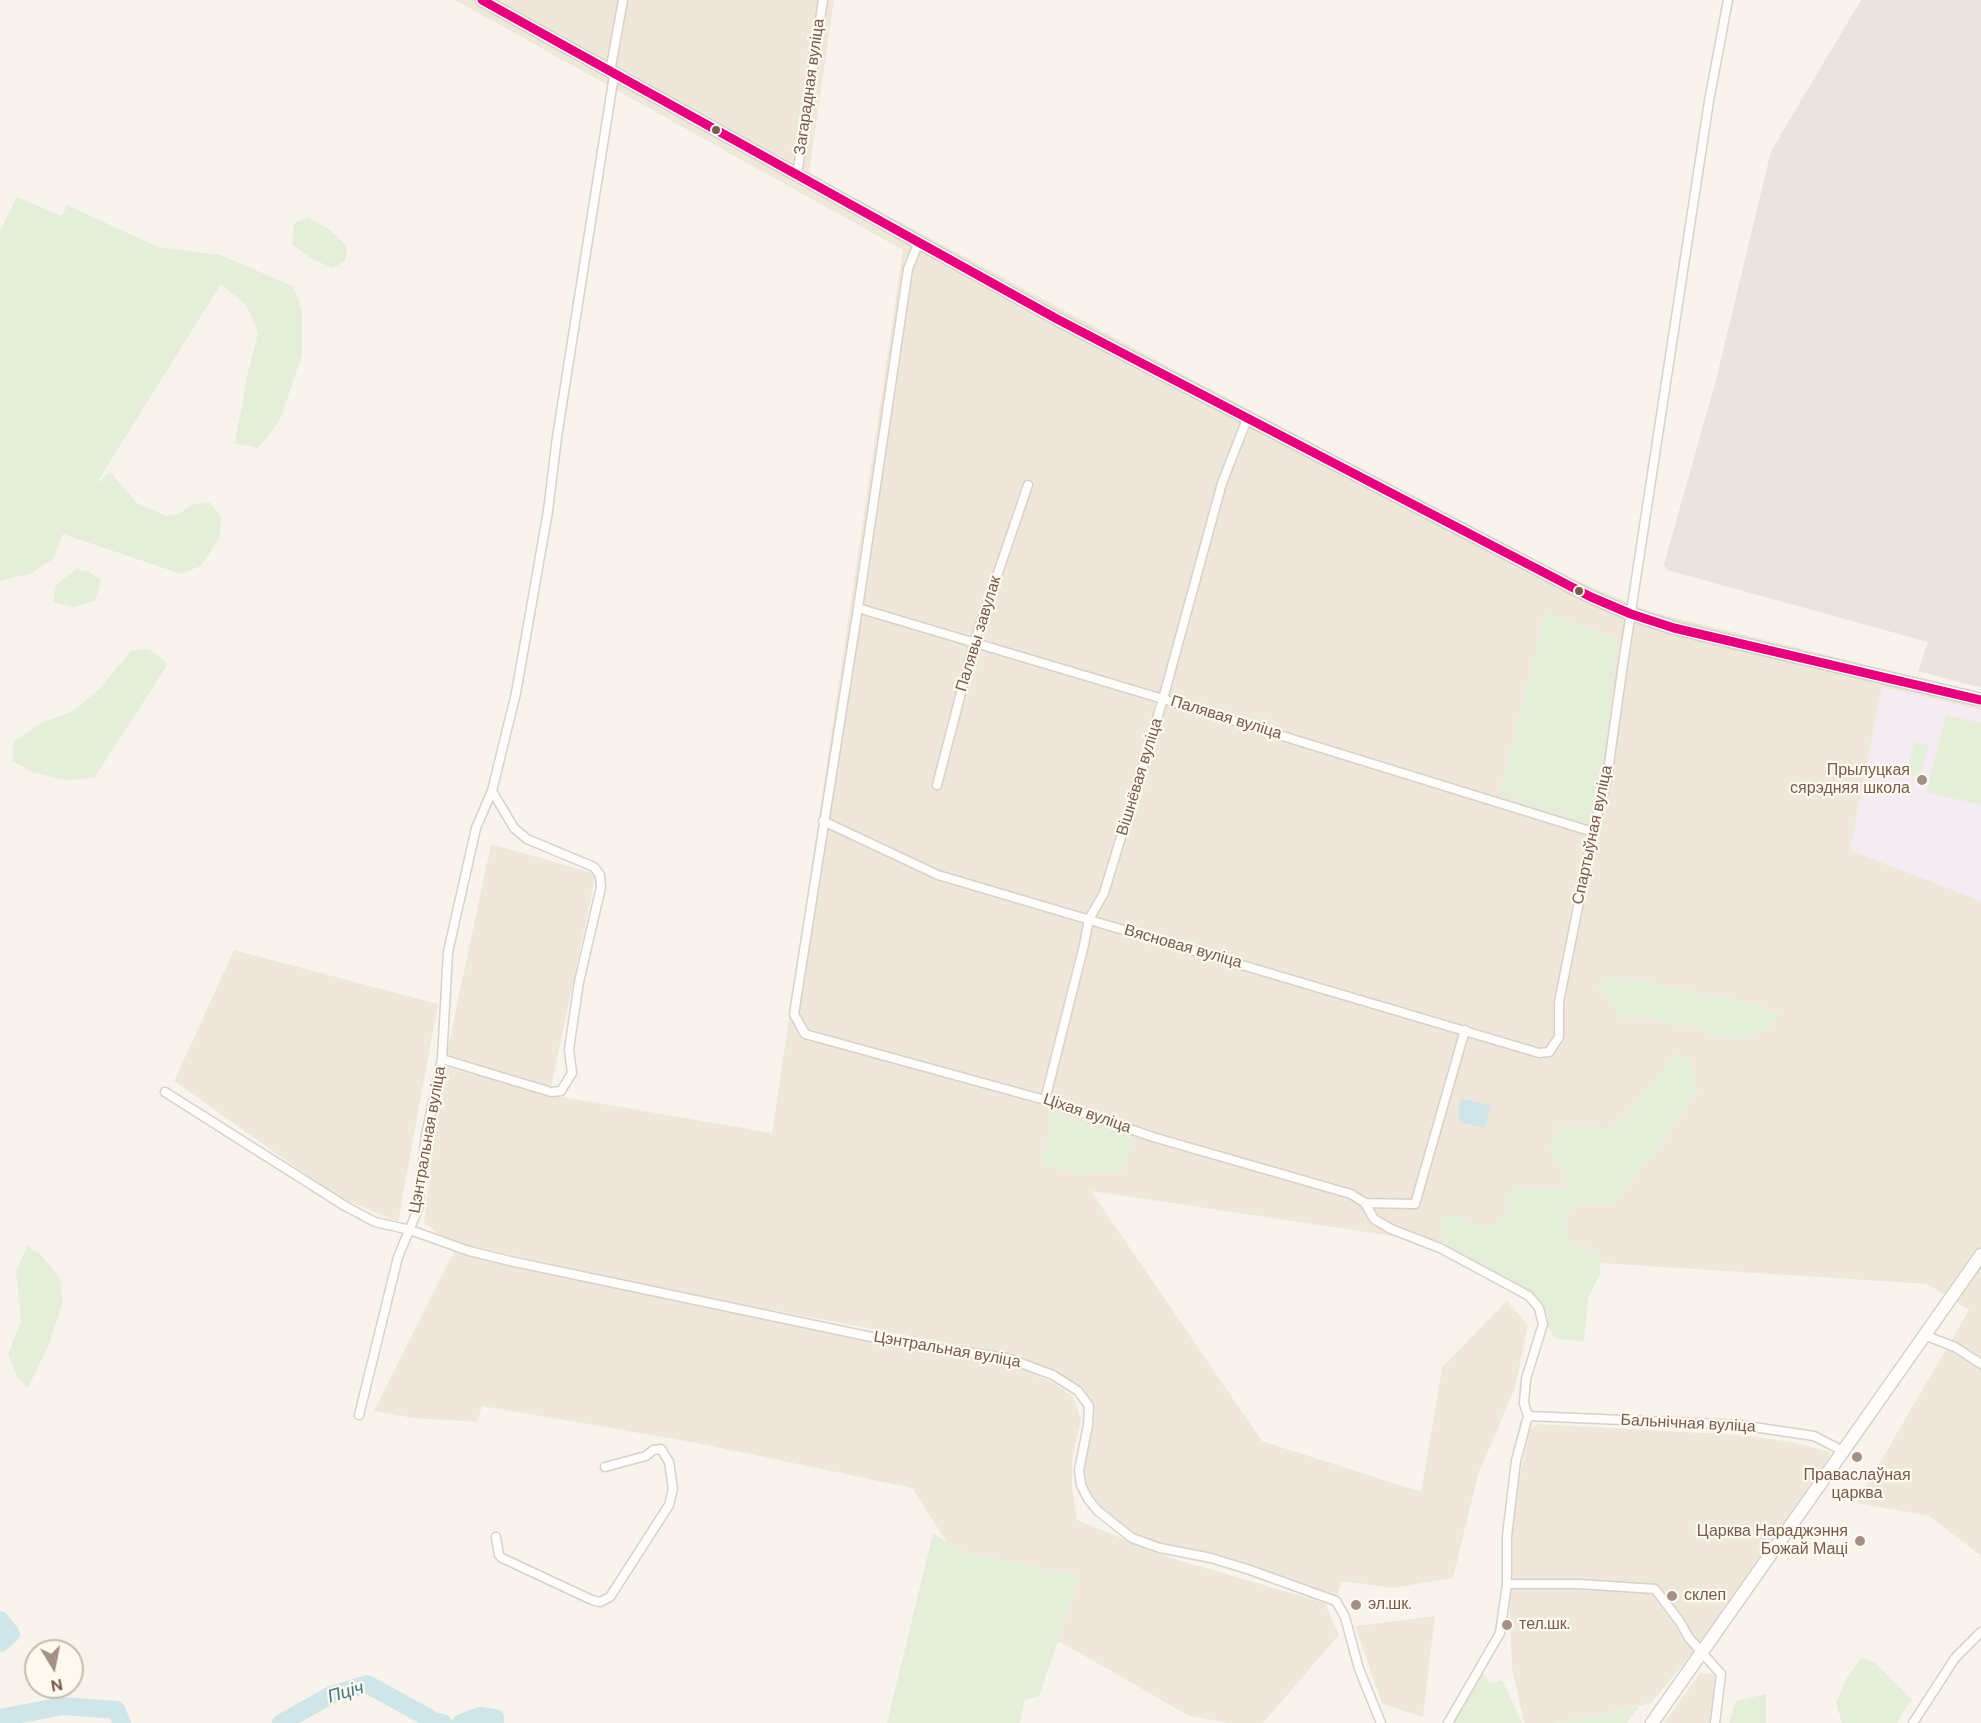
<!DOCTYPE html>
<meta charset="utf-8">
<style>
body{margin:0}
#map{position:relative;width:1981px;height:1723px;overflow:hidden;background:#f8f4ed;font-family:"DM Sans",sans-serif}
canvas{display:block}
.north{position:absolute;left:24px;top:1639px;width:60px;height:60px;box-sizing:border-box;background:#fef9f0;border:2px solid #c8baaf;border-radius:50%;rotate:170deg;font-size:16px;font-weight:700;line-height:24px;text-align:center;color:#765c4d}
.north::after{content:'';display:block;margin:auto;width:21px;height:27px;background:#a49185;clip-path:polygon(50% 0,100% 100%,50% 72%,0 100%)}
</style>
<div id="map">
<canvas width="1981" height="1723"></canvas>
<div class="north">N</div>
</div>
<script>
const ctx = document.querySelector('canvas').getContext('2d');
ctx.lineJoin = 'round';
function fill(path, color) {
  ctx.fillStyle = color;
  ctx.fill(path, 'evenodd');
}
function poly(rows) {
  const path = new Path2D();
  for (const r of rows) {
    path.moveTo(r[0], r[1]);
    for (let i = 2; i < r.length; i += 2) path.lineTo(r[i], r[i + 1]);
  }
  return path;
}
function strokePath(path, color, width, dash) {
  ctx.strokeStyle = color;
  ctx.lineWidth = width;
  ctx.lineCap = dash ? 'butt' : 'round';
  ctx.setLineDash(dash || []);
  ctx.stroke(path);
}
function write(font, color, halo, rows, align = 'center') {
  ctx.font = font + ' "DM Sans",sans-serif';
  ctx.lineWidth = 4.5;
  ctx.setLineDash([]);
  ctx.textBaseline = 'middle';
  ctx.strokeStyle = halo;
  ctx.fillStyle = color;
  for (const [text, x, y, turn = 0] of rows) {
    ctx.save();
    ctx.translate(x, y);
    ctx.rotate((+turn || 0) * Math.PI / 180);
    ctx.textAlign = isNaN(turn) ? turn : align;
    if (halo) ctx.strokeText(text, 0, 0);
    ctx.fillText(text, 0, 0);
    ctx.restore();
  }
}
const residential = poly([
 [455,0,834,0,809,173,1210,389,1562,575,1652,612,1981,693,1981,1556,1929,1516,1856,1503,1969,1310,1927,1284,1553,1260,1091,1191,1262,1441,1421,1492,1442,1367,1507,1301,1528,1325,1515,1388,1478,1475,1453,1578,1393,1588,1341,1581,1337,1596,1235,1560,1135,1536,1103,1510,1083,1483,1093,1404,1082,1386,1041,1365,1010,1355,693,1295,471,1246,441,1236,424,1222,443,1066,551,1095,772,1133,903,250],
 [491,844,596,874,551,1088,446,1056],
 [234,950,438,1004,398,1222,336,1196,174,1081],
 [454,1252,907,1350,987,1359,1021,1368,1054,1383,1073,1396,1081,1419,1072,1460,1072,1487,1077,1520,1168,1557,1325,1603,1339,1635,1263,1723,1228,1723,1189,1716,982,1597,912,1488,692,1442,482,1406,477,1422,413,1418,374,1411],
 [1538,1424,1740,1435,1792,1442,1830,1452,1829,1458,1699,1645,1651,1703,1558,1723,1524,1723,1512,1669,1508,1570,1513,1510,1529,1431],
 [1435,1616,1423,1717,1382,1704,1355,1626],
 [1700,1673,1718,1675,1711,1723,1664,1723]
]);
const industrial = poly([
 [1861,0,1981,0,1981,688,1918,671,1928,642,1667,570,1664,564,1716,380,1771,151]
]);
const education = poly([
 [1882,687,1981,710,1981,901,1850,850]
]);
const green = poly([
 [17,197,62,216,67,205,158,247,220,255,293,286,302,310,302,355,280,420,258,448,235,443,248,372,258,333,247,306,221,284,96,484,110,472,137,503,166,516,179,514,191,505,209,502,221,517,220,537,201,566,181,574,63,534,53,559,32,573,0,581,0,231],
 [307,217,329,229,347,246,345,261,333,268,312,259,292,244,294,224],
 [76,569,88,571,101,580,95,601,73,607,53,602,56,585],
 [1545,612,1618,639,1601,779,1589,824,1499,795],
 [149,649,168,664,95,777,69,780,33,773,13,761,13,742,41,723,75,710,99,689,132,650],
 [1946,715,1981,723,1981,805,1926,792],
 [1915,742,1929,746,1919,778,1905,775],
 [1613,975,1753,1003,1779,1015,1769,1028,1744,1040,1713,1036,1693,1025,1672,1026,1655,1018,1620,1017,1597,985],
 [1677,1053,1690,1059,1698,1091,1660,1146,1615,1204,1575,1206,1567,1215,1569,1243,1591,1248,1601,1255,1600,1274,1588,1298,1584,1342,1555,1338,1548,1327,1548,1315,1538,1299,1447,1248,1441,1231,1439,1216,1459,1216,1483,1227,1497,1225,1505,1210,1513,1187,1535,1190,1561,1188,1567,1184,1563,1171,1549,1150,1559,1125,1613,1128],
 [1052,1112,1135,1137,1122,1171,1082,1175,1042,1165],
 [27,1246,39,1253,60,1278,63,1301,49,1344,28,1388,18,1378,8,1354,21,1321,16,1272],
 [933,1533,958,1550,1080,1576,1039,1696,1025,1699,1020,1723,887,1723],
 [1861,1658,1875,1663,1912,1699,1897,1723,1842,1723,1836,1703,1845,1681],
 [1481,1671,1490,1683,1502,1680,1522,1723,1454,1723],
 [1766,1694,1766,1723,1729,1723,1736,1701],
 [1639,1706,1627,1723,1558,1723,1577,1719]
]);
const water = poly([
 [1460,1099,1491,1105,1485,1128,1465,1124,1460,1120,1458,1113]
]);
const river = poly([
 [0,1620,11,1634,0,1643],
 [0,1718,63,1706,116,1710,122,1723],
 [281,1723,331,1695,367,1684,434,1721,443,1723],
 [461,1723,480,1716,495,1718,495,1723]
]);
const street = poly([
 [610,72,623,0],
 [797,175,823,0],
 [918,244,908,269,858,608,794,1014,805,1034,1045,1100,1153,1137,1351,1194,1365,1203],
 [858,608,1163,699,1593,832],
 [937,785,974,643,1028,485],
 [823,821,938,875,1539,1053,1549,1052,1559,1037,1559,1002,1593,832,1607,778,1623,664,1709,101,1728,0],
 [442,1059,551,1092,561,1091,572,1073,569,1049,579,982,601,887,600,875,594,867,527,839,514,828,492,791],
 [165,1092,345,1206,375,1222,410,1230,469,1251,510,1261,900,1343,1007,1358,1053,1375,1078,1391,1089,1406,1088,1425,1079,1470,1081,1485,1088,1499,1098,1511,1132,1538,1160,1548,1211,1558,1250,1570,1336,1601,1345,1617,1359,1669,1381,1723],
 [1045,1100,1084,945,1089,919,1104,893,1163,699,1222,483,1247,419],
 [1365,1203,1374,1219,1391,1229,1440,1248,1529,1296,1539,1308,1543,1324,1526,1379,1524,1403,1528,1416,1516,1461,1507,1536,1507,1584,1500,1633,1448,1723],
 [1365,1203,1415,1204,1465,1030],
 [1924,1335,1955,1347,1981,1364],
 [359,1415,398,1257,418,1209,426,1135,442,1059,448,952,476,828,492,791,516,693,548,511,557,437,614,75],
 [1528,1416,1740,1425,1814,1436,1843,1451],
 [496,1537,499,1555,502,1558,592,1600,600,1602,610,1597,669,1505,673,1489,669,1462,661,1449,653,1450,646,1456,605,1467],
 [1507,1584,1579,1584,1655,1589,1680,1622,1689,1638,1721,1674,1715,1723],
 [1913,1723,1955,1658,1981,1632]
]);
const secondary = poly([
 [482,0,1057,319,1591,597,1631,614,1674,628,1981,700],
 [1652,1723,1981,1255]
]);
const bus1 = poly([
 [482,0,1057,319,1591,597,1631,614,1674,628,1981,700]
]);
const markers = [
 [716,130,5,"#765c4d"],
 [1579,591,5,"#765c4d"],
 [1922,780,6,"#a49185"],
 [1857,1457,6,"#a49185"],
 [1860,1541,6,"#a49185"],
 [1672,1596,6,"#a49185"],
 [1356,1605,6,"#a49185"],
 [1507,1625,6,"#a49185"]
];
const streetNames = [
 ["Загарадная вуліца",810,87,-82],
 ["Палявы завулак",979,634,-73],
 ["Палявая вуліца",1226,718,17],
 ["Вішнёвая вуліца",1140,777,-73],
 ["Спартыўная вуліца",1593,835,-78],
 ["Вясновая вуліца",1183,947,16],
 ["Ціхая вуліца",1087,1114,19],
 ["Цэнтральная вуліца",428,1140,-80],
 ["Цэнтральная вуліца",947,1350,10],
 ["Бальнічная вуліца",1688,1424,3]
];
const poiNames = [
 ["Прылуцкая",1910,771,"right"],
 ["сярэдняя школа",1910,789,"right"],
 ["Праваслаўная",1857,1476,"center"],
 ["царква",1857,1494,"center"],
 ["Царква Нараджэння",1848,1532,"right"],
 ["Божай Маці",1848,1550,"right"],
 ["склеп",1684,1596],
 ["эл.шк.",1368,1605],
 ["тел.шк.",1519,1625]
];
const waterNames = [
 ["Пціч",346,1693,-17]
];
fill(residential, '#f0e7db');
fill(industrial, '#ebe4de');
fill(education, '#f5ecf3');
fill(green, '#e5eed8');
fill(water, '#cfe5e7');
strokePath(river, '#cfe5e7', 18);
strokePath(street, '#d7d1cb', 11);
strokePath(secondary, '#d7d0ca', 15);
strokePath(street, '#fefdfc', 8);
strokePath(secondary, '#fefdfc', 12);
strokePath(bus1, '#e5007d', 9);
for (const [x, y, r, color] of markers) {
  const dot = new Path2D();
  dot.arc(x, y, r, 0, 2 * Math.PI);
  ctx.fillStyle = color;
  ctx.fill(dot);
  strokePath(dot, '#fef9f0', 2);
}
write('16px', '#765c4d', '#fef9f0', streetNames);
write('16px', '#765c4d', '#fef9f0', poiNames, 'left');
write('italic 18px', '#447681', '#fef9f0', waterNames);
</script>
